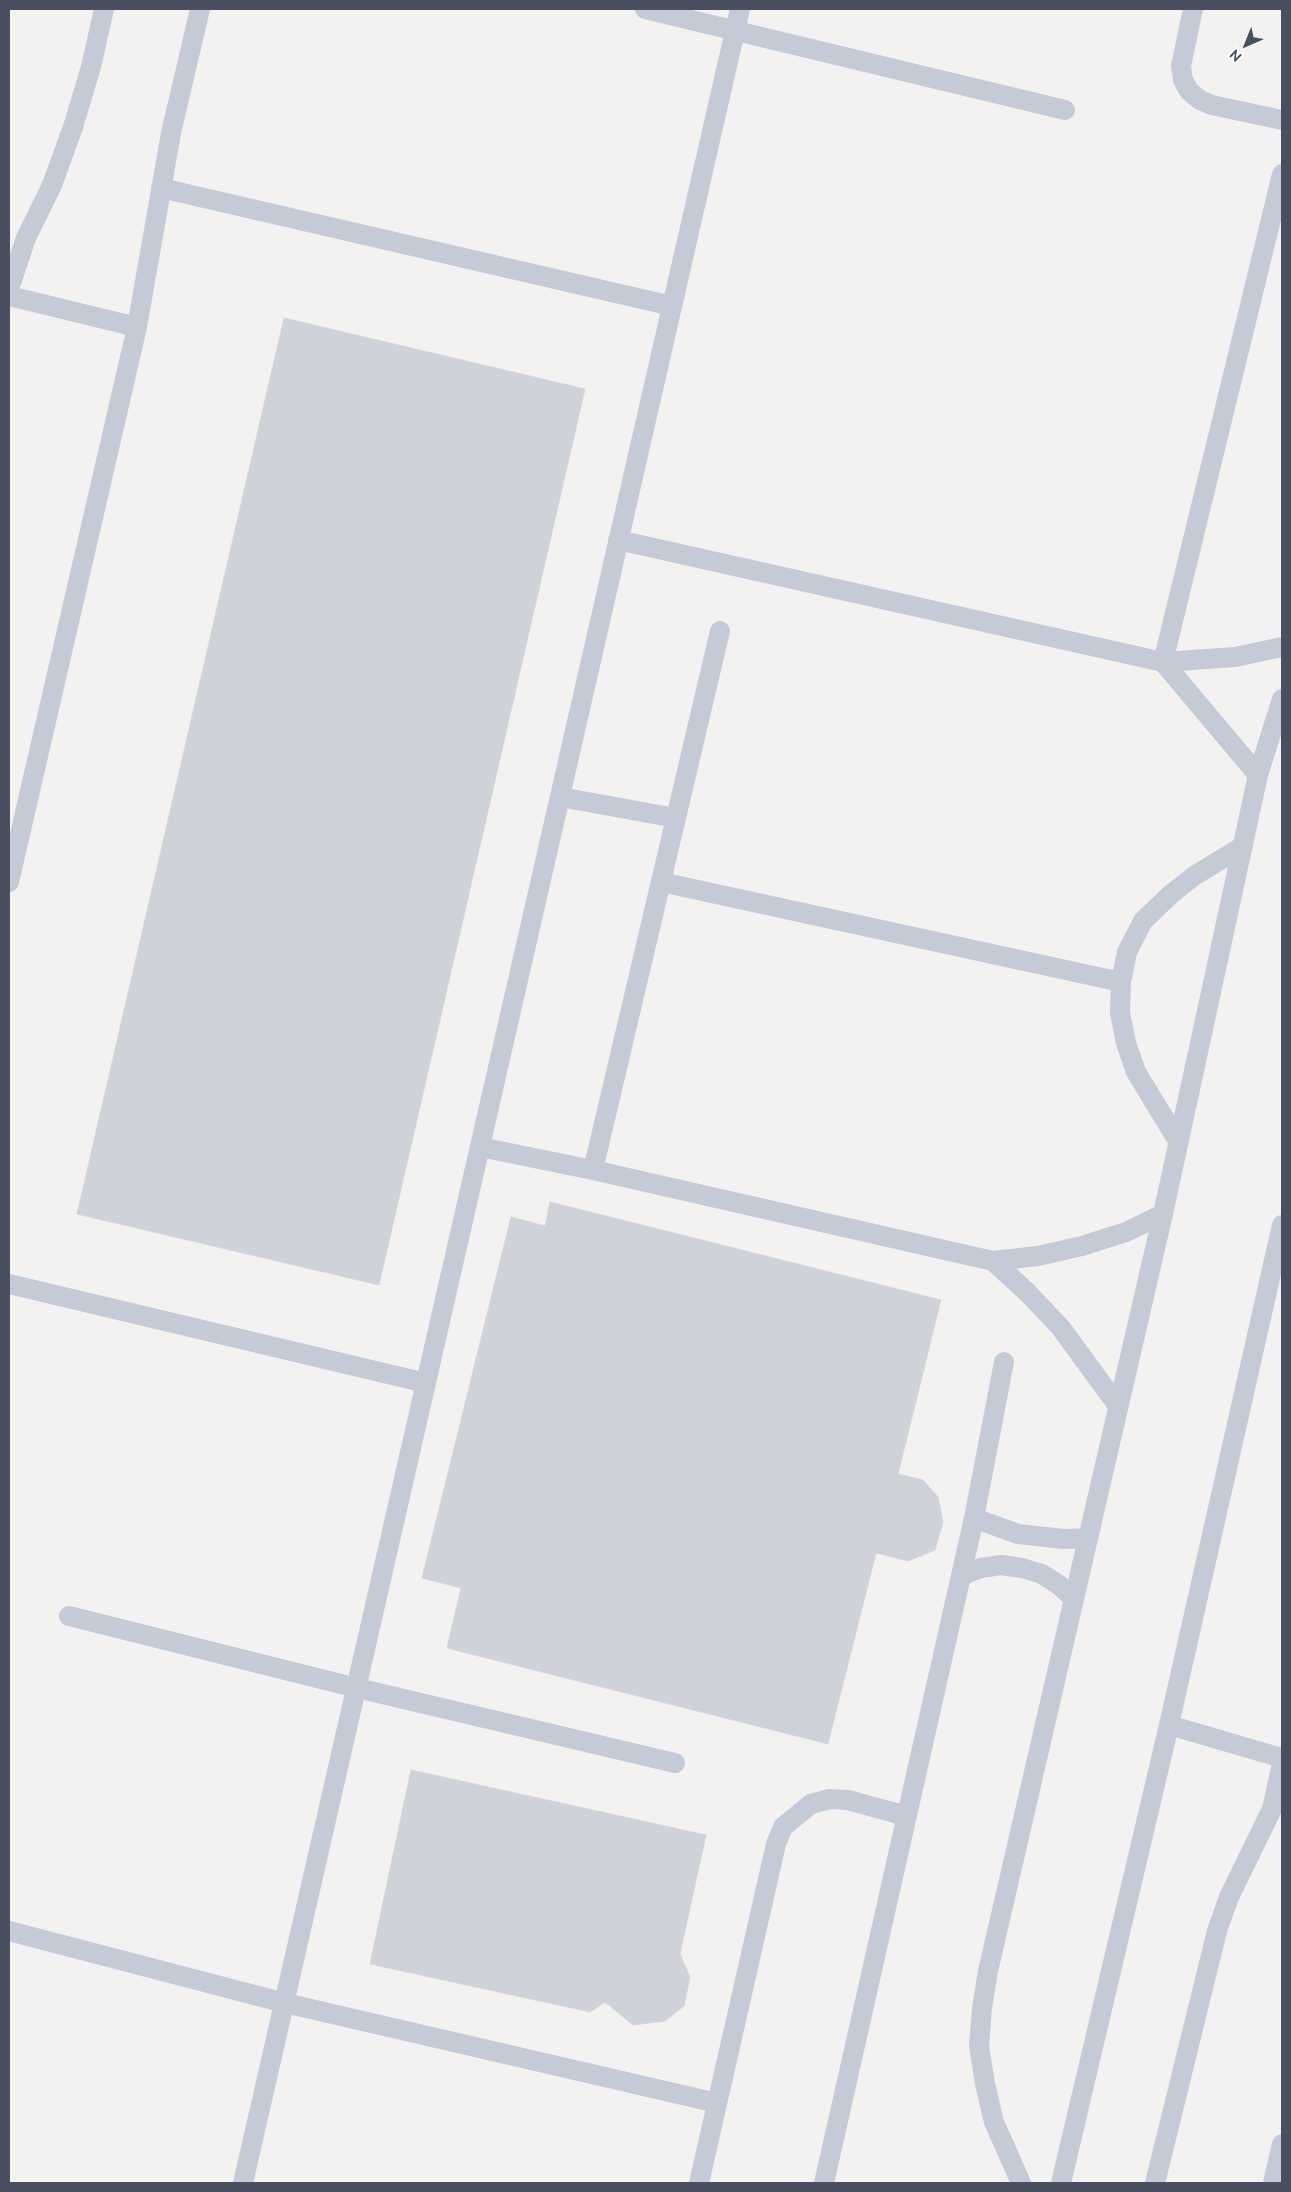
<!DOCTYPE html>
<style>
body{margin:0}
#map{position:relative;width:1291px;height:2192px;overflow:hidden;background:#f4f2f1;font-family:Ubuntu,sans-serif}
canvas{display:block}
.frame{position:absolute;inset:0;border:10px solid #485060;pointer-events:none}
.north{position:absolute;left:1221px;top:20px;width:50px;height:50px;-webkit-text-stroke:4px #fff;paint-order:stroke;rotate:224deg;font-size:14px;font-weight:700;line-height:20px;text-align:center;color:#485060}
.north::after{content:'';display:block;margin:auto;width:18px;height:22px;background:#485060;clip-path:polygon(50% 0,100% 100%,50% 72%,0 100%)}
</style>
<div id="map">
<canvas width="1291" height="2192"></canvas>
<div class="frame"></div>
<div class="north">N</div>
</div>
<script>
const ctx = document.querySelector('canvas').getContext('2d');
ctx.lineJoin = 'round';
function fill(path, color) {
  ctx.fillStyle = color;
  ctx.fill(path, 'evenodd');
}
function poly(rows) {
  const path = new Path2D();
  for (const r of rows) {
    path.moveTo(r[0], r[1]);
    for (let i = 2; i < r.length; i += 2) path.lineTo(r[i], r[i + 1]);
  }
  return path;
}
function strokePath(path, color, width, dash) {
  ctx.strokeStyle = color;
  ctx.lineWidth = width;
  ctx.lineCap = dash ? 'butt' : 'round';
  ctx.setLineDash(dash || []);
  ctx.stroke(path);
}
const building = poly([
 [284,318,585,389,379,1285,77,1214,284,318],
 [550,1202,941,1300,898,1474,923,1480,938,1497,943,1522,935,1550,908,1561,876,1553,828,1744,447,1648,461,1588,422,1578,511,1217,545,1226,550,1202],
 [411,1770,706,1835,680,1954,690,1977,684,2006,665,2021,633,2025,605,2002,590,2012,370,1964,411,1770]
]);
const lane = poly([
 [645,9,1065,110],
 [1193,9,1181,66,1183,80,1189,91,1200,100,1212,105,1282,120],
 [161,188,672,306],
 [9,289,26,238,52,185,73,127,91,67,104,9],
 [9,296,137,327],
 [618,540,1163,662,1235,657,1282,647],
 [1163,662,1282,174],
 [1163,662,1258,775],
 [560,797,676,818],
 [9,882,137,327,171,133,200,9],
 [661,882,1121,982],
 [1178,1141,1136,1072,1126,1043,1120,1013,1121,982,1127,952,1143,921,1170,895,1194,876,1243,846],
 [480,1147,593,1170,993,1261,1038,1256,1082,1246,1126,1232,1163,1214],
 [593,1170,720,631],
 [993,1261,1028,1293,1061,1328,1118,1406],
 [9,1284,426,1383],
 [974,1518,1018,1534,1064,1539,1088,1538],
 [962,1575,981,1568,1001,1565,1022,1568,1042,1574,1059,1585,1074,1599],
 [69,1616,357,1688,675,1763],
 [1169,1725,1282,1758],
 [9,1931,285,2003,717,2103],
 [243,2183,740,9],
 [699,2183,776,1844,783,1827,811,1804,829,1799,848,1800,906,1816],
 [824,2183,974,1518,1004,1362],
 [1021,2183,994,2122,985,2084,979,2046,982,2008,988,1971,1163,1214,1258,775,1282,699],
 [1061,2183,1169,1725,1282,1225],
 [1155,2183,1217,1931,1229,1897,1272,1809,1282,1763],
 [1273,2183,1282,2144]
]);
fill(building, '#d0d2d9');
strokePath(building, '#d5d6dd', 1);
strokePath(lane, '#c5cbd6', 20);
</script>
